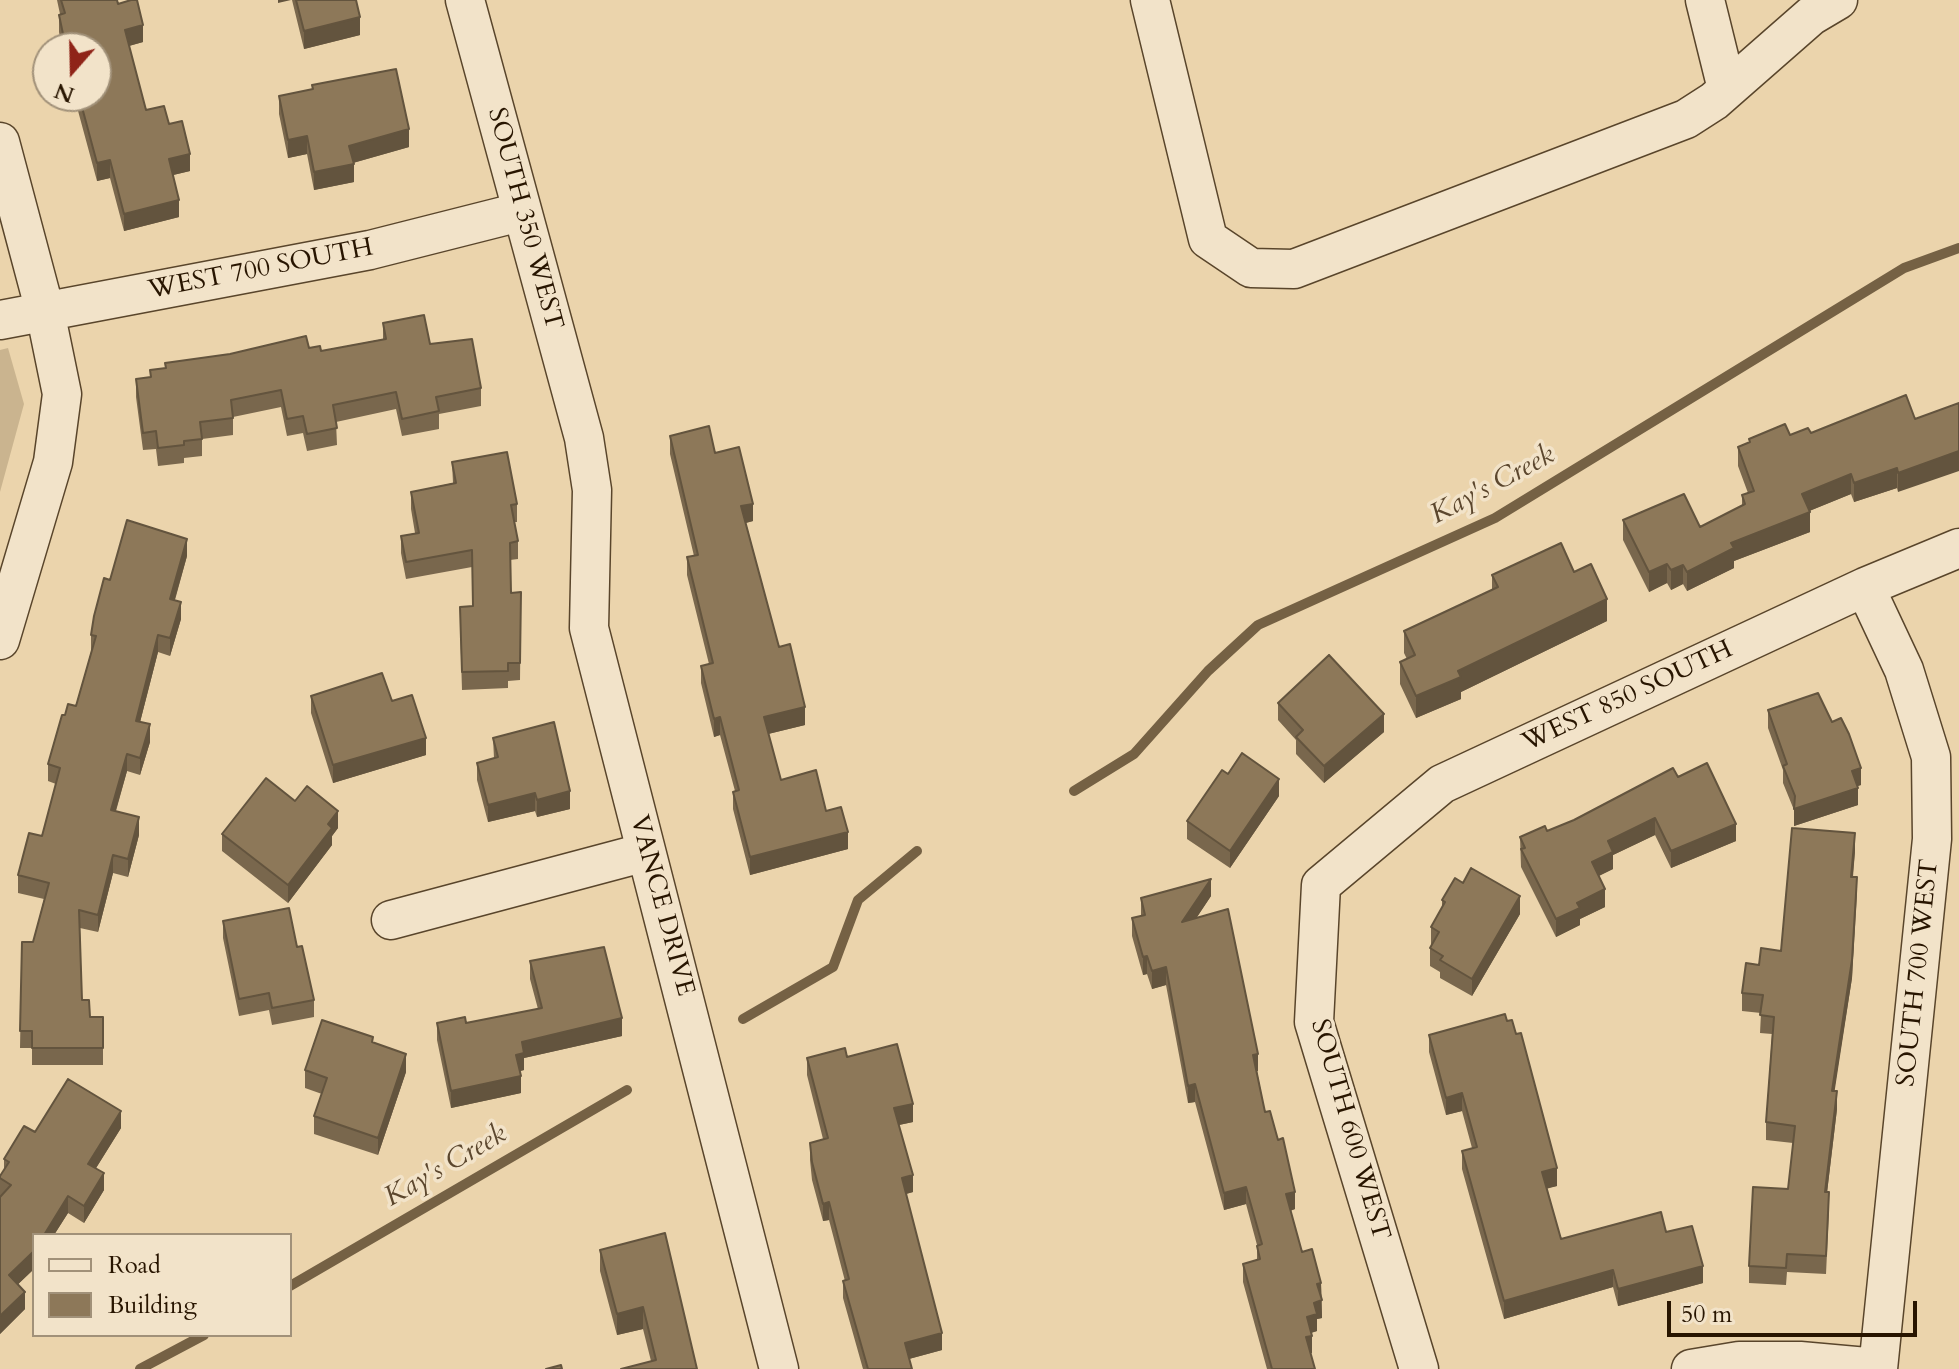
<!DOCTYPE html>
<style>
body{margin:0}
#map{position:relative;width:1959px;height:1369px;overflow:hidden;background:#ebd4ac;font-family:Cardo,serif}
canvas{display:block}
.legend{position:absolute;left:32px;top:1233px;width:260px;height:104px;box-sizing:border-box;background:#f2e3c9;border:2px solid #a19179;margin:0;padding:10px 14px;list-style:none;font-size:24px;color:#281500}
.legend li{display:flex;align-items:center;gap:16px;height:40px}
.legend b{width:40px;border:2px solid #a19179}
.north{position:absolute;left:32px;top:32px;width:80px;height:80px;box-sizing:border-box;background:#f2e3c9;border:2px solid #a19179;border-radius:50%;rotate:200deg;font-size:22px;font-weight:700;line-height:32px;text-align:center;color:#281500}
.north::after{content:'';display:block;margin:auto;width:28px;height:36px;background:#8f2418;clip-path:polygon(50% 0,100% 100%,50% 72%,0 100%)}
.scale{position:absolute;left:1667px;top:1301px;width:250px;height:36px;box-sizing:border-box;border:4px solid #281500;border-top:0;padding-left:10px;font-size:24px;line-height:28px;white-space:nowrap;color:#281500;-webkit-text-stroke:6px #f2e3c9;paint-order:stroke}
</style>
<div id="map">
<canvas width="1959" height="1369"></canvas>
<ul class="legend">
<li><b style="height:10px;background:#f2e3c9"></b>Road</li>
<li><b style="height:22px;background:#8d7859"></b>Building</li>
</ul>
<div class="north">N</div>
<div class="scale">50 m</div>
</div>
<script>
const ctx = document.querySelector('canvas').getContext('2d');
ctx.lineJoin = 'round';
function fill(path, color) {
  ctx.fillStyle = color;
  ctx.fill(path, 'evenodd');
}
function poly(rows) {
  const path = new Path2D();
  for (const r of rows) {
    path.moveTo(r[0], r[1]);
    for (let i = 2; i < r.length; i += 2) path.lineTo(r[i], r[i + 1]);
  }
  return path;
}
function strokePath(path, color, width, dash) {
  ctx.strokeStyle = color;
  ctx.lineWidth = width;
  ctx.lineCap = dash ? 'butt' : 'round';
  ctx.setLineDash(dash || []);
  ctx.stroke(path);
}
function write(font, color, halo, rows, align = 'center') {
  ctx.font = font + ' Cardo,serif';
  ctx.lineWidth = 7;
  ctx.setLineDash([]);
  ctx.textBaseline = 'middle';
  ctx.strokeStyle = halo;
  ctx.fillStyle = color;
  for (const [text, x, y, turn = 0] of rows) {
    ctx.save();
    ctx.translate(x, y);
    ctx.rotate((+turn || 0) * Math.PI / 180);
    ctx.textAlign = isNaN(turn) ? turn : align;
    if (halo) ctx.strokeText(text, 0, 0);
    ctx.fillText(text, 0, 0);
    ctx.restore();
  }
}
const green = poly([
 [8,348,24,404,0,492,0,350]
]);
const stream = poly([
 [1074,791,1134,754,1208,671,1258,625,1495,518,1904,268,1959,248],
 [743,1019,833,967,858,900,917,851],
 [290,1286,627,1090],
 [140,1369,204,1335]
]);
const minor = poly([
 [465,0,584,438,592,490,589,628,779,1369],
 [1150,0,1208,239,1251,268,1294,269,1686,119,1714,101,1811,16,1838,0],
 [1705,0,1727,89],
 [0,142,45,311,62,394,53,462,0,640],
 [0,320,370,250,520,212],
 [1865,587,1904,670,1931,757,1932,839,1878,1369],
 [391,920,646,852],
 [1419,1369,1314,1022,1321,885,1442,784,1865,587,1959,548],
 [1691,1369,1739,1361,1800,1361,1878,1368]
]);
const wall = poly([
 [57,0,117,0,118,4,143,42,129,46,146,110,169,124,190,171,173,175,179,217,124,231,110,178,97,181,74,96,96,96,96,48,62,48,59,32,59,15,60,14],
 [292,0,356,0,360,35,304,49],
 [279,96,409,147,353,163,354,182,314,190,307,154,288,158,279,114],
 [383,323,430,344,481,388,481,406,439,414,439,429,402,436,396,409,336,422,337,445,307,451,303,433,287,436,281,407,233,417,233,435,202,439,202,456,184,458,184,463,158,466,156,449,143,450,136,397,136,379,150,377,150,370,309,348,321,351,383,339],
 [1906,395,1898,492,1897,488,1854,502,1851,494,1809,511,1810,532,1734,561,1734,568,1687,591,1683,584,1671,590,1667,583,1649,592,1623,540,1623,520,1700,527,1742,506,1742,495,1748,493,1738,466,1738,447,1749,442,1749,439,1811,433],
 [670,436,715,453,753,521,746,523,779,647,805,725,768,734,781,780,826,811,848,849,750,875,733,809,733,792,735,791,720,735,714,737,701,683,701,666,709,664,687,575,687,557,694,556,670,454],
 [452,462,517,504,517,522,514,522,518,541,518,559,510,560,511,593,521,592,520,680,508,681,508,688,462,690,460,624,473,606,472,567,406,579,401,553,401,536,415,533,411,509,411,492,453,483],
 [187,556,175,600,181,619,170,656,158,652,140,722,150,742,140,775,127,771,116,811,139,835,128,877,113,873,98,932,80,928,82,1000,90,1017,103,1017,103,1065,32,1065,32,1048,20,1048,22,942,33,942,44,899,18,893,18,875,42,836,56,784,48,781,48,764,65,715,76,706,91,652,91,635,110,580],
 [1574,572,1607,621,1461,692,1461,699,1416,718,1400,684,1400,662,1407,659,1404,653,1404,631,1492,590,1492,575],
 [311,696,392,701,426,755,333,783,311,713],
 [1278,703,1384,732,1324,783,1296,754,1296,740,1278,720],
 [1768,710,1861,785,1857,786,1858,805,1794,826,1794,810,1783,783,1783,770,1768,728],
 [493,738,570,809,537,817,535,811,488,822,477,780,477,763,494,758],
 [1228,774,1279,796,1230,868,1187,839,1187,821],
 [1678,777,1736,841,1671,868,1655,835,1613,855,1613,869,1599,876,1605,907,1580,919,1580,925,1556,937,1521,867,1520,837,1547,831],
 [295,801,338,828,332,836,332,845,288,903,222,851,222,834],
 [1855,851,1853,877,1857,895,1852,978,1834,1091,1837,1109,1827,1192,1829,1210,1826,1274,1787,1272,1786,1285,1749,1283,1749,1266,1788,1189,1793,1143,1766,1140,1766,1122,1772,1034,1760,1033,1761,1013,1742,1011,1742,993,1759,965,1781,951],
 [1211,896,1196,918,1258,1071,1257,1071,1265,1112,1295,1209,1290,1211,1302,1252,1321,1283,1322,1318,1317,1319,1317,1331,1311,1333,1312,1353,1310,1353,1315,1369,1267,1369,1243,1282,1243,1264,1257,1260,1257,1245,1246,1204,1224,1210,1195,1102,1188,1103,1166,985,1152,989,1147,974,1143,975,1132,936,1132,918,1141,916,1141,898],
 [1442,900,1520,914,1472,996,1440,978,1440,972,1430,966,1430,948,1432,945,1431,944,1431,927,1442,908],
 [223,921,297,947,314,1000,314,1017,272,1025,269,1010,239,1016,223,938],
 [530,961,622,1036,524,1058,524,1070,520,1071,521,1093,451,1108,437,1040,437,1023,466,1023,538,1009,530,979],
 [1429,1035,1557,1186,1547,1188,1561,1239,1666,1232,1703,1283,1618,1306,1613,1287,1504,1319,1462,1169,1462,1151,1472,1148,1462,1111,1446,1115,1429,1052],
 [373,1043,406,1072,378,1155,314,1134,314,1116,322,1094,305,1088,305,1070],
 [847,1057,913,1122,899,1125,913,1192,906,1194,942,1350,909,1359,912,1369,863,1369,843,1298,843,1281,845,1281,829,1220,823,1221,812,1180,810,1160,810,1143,823,1139,807,1075,807,1058],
 [121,1128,96,1168,104,1190,84,1223,68,1213,54,1235,34,1235,34,1269,18,1284,25,1309,0,1334,0,1176,4,1170,4,1159,35,1132],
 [600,1250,697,1369,651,1361,643,1329,617,1335,600,1271]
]);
const shadedWall = poly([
 [278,0,291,0,278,3],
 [360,17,360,35,304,49,304,31],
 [143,25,143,42,125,47,125,30],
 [409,129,409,147,349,164,349,146],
 [307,136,307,154,288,158,288,140],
 [190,154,190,171,169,176,169,159],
 [110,160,110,178,97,181,97,163],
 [354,164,354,182,314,190,314,172],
 [179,200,179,217,124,231,124,214],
 [1959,451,1959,471,1898,492,1898,473],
 [1897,468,1897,488,1854,502,1854,483],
 [1851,474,1851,494,1802,514,1802,494],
 [753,504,753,521,741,524,741,506],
 [1810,512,1810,532,1734,561,1734,568,1687,591,1687,572,1731,543],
 [187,539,187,556,170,616,170,599],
 [1667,564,1667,583,1649,592,1649,572],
 [1683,565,1683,584,1671,590,1671,570],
 [1607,599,1607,621,1461,692,1461,699,1416,718,1416,696,1458,671],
 [181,602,181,619,170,656,170,638],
 [158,635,158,652,136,738,136,721],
 [805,707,805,725,764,735,764,717],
 [1384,714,1384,732,1324,783,1324,766],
 [720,717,720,735,714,737,714,719],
 [150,724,150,742,140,775,140,758],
 [426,738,426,755,333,783,333,765],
 [127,754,127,771,111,827,111,810],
 [1861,768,1861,785,1852,788,1852,771],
 [1279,779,1279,796,1230,868,1230,851],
 [1858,788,1858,805,1794,826,1794,809],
 [570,791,570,809,537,817,537,800],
 [535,793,535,811,488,822,488,805],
 [338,811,338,828,332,836,332,845,288,903,288,885,328,824],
 [139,817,139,835,128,877,128,859],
 [1655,818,1655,835,1613,855,1613,869,1592,879,1592,862,1608,841],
 [1736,824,1736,841,1671,868,1671,851],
 [848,832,848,849,750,875,750,857],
 [1855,833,1855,851,1851,894,1851,877],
 [113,855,113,873,98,932,98,915],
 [1857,877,1852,978,1832,1108,1832,1091],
 [1211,879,1211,896,1182,940,1182,922],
 [1605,889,1605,907,1580,919,1580,925,1556,937,1556,919,1577,903],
 [1520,896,1520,914,1472,996,1472,979],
 [1147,956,1147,974,1143,975,1143,957],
 [1166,967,1166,985,1152,989,1152,971],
 [622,1018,622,1036,524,1058,524,1070,516,1072,516,1055,522,1042],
 [406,1054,406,1072,378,1155,378,1138],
 [1258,1054,1258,1071,1253,1072,1253,1055],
 [521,1076,521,1093,451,1108,451,1091],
 [1195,1084,1195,1102,1188,1103,1188,1086],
 [1837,1091,1837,1109,1825,1210,1825,1192],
 [1462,1093,1462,1111,1446,1115,1446,1098],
 [913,1104,913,1122,894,1126,894,1108],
 [121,1111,121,1128,88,1181,88,1164],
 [1557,1168,1557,1186,1542,1190,1542,1172],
 [104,1173,104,1190,84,1223,84,1206],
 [913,1175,913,1192,902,1195,902,1178],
 [1246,1187,1246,1204,1224,1210,1224,1193],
 [1295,1192,1295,1209,1286,1212,1286,1194],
 [68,1196,68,1213,54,1235,44,1235],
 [829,1202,829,1220,823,1221,823,1204],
 [34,1251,34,1269,9,1293,9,1275],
 [1703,1266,1703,1283,1618,1306,1618,1289],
 [1613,1270,1613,1287,1504,1319,1504,1301],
 [1321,1283,1322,1318,1317,1319,1317,1331,1307,1334,1307,1317,1317,1284],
 [25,1292,25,1309,0,1334,0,1316],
 [643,1307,643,1329,617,1335,617,1314],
 [942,1333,942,1350,905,1360,905,1343],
 [1312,1336,1312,1353,1306,1355,1306,1337]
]);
const building = poly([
 [61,0,117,0,118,4,131,0,137,0,143,25,125,30,146,110,164,106,169,124,182,121,190,154,169,159,179,200,124,214,110,160,97,163,79,96,96,96,96,48,66,48,59,15,65,13,61,0],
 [296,0,356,0,360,17,304,31,296,0],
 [396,69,409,129,349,146,354,164,314,172,307,136,288,140,279,96,313,89,312,85,396,69],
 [424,315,430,344,472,339,481,388,436,397,439,411,402,419,396,392,333,405,337,428,307,434,303,416,287,419,281,390,231,400,233,418,200,422,202,439,184,441,184,445,158,448,156,431,143,433,136,379,151,377,150,370,166,368,165,363,230,354,306,336,309,348,320,346,321,351,386,339,383,323,424,315],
 [1906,395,1915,419,1959,403,1959,451,1898,473,1897,468,1854,483,1851,474,1802,494,1810,512,1731,543,1734,548,1687,572,1683,565,1671,570,1667,564,1649,572,1623,520,1684,494,1700,527,1745,504,1742,495,1754,491,1738,447,1750,442,1749,439,1785,424,1790,435,1808,428,1811,433,1906,395],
 [709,426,715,453,739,447,753,504,741,506,779,647,790,644,805,707,764,717,781,780,816,770,826,811,841,807,848,832,750,857,733,792,739,790,720,717,714,719,701,666,713,663,687,557,698,555,670,436,709,426],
 [507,452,517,504,511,505,518,541,510,543,511,593,521,592,520,663,508,663,508,671,462,672,460,607,473,606,472,550,406,562,401,536,419,533,411,492,456,483,452,462,507,452],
 [127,520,187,539,170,599,181,602,170,638,158,635,136,721,150,724,140,758,127,754,111,810,139,817,128,859,113,855,98,915,79,910,82,1000,89,1000,90,1017,103,1017,103,1048,32,1048,32,1031,20,1031,22,942,33,942,49,883,18,875,29,833,42,836,60,768,48,764,62,715,65,715,68,704,76,706,96,636,91,635,94,616,104,578,110,580,127,520],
 [1561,543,1574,572,1591,564,1607,599,1458,671,1461,677,1416,696,1400,662,1415,655,1404,631,1498,587,1492,575,1561,543],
 [1329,655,1384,714,1324,766,1296,737,1303,730,1278,703,1329,655],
 [382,673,392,701,412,695,426,738,333,765,311,696,382,673],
 [1818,693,1832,722,1841,718,1849,734,1861,768,1852,771,1858,788,1794,809,1795,796,1783,766,1787,764,1768,710,1818,693],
 [554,722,570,791,537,800,535,793,488,805,477,763,498,757,493,738,554,722],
 [1242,753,1279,779,1230,851,1187,821,1222,770,1228,774,1242,753],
 [1707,763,1736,824,1671,851,1655,818,1608,841,1613,852,1592,862,1605,889,1577,903,1580,908,1556,919,1521,849,1525,848,1520,837,1545,826,1547,831,1574,820,1673,768,1678,777,1707,763],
 [266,778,295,801,307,786,338,811,328,824,332,828,288,885,222,834,266,778],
 [1792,828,1855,833,1851,877,1857,877,1852,960,1832,1091,1837,1091,1825,1192,1829,1192,1826,1256,1787,1254,1786,1268,1749,1266,1753,1187,1788,1189,1795,1126,1766,1122,1774,1017,1760,1015,1763,995,1742,993,1746,963,1759,965,1761,948,1781,951,1792,828],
 [1471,868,1520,896,1472,979,1440,960,1443,956,1430,948,1439,932,1431,927,1445,902,1442,900,1455,878,1463,883,1471,868],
 [1211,879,1182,922,1228,909,1258,1054,1253,1055,1265,1112,1270,1111,1278,1140,1283,1138,1295,1192,1286,1194,1302,1252,1312,1249,1321,1283,1317,1284,1322,1300,1314,1303,1317,1314,1307,1317,1312,1336,1306,1337,1315,1369,1272,1369,1243,1264,1260,1259,1257,1246,1262,1244,1246,1187,1224,1193,1195,1084,1188,1086,1166,967,1152,971,1147,956,1143,957,1132,918,1145,915,1141,898,1211,879],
 [289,908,297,947,302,946,314,1000,272,1008,269,993,239,999,223,921,289,908],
 [604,947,622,1018,522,1042,524,1053,516,1055,521,1076,451,1091,437,1023,465,1017,466,1023,542,1008,530,961,604,947],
 [1505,1014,1507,1021,1512,1020,1516,1034,1521,1033,1557,1168,1542,1172,1561,1239,1661,1212,1666,1232,1692,1226,1703,1266,1618,1289,1613,1270,1504,1301,1462,1151,1477,1147,1462,1093,1446,1098,1429,1035,1505,1014],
 [322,1020,373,1037,372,1042,406,1054,378,1138,314,1116,327,1078,305,1070,322,1020],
 [897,1044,913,1104,894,1108,913,1175,902,1178,942,1333,905,1343,912,1369,868,1369,843,1281,849,1279,829,1202,823,1204,812,1162,810,1143,828,1138,807,1058,845,1048,847,1057,897,1044],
 [68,1079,121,1111,88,1164,104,1173,84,1206,68,1196,44,1235,34,1235,34,1251,9,1275,25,1292,0,1316,0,1197,11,1185,0,1178,0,1176,9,1162,4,1159,24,1126,35,1132,68,1079],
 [665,1233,697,1369,621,1369,656,1360,643,1307,617,1314,600,1250,665,1233],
 [561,1365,562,1369,546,1369,561,1365]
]);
const streetNames = [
 ["SOUTH 350 WEST",524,219,75],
 ["WEST 700 SOUTH",261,270,-11],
 ["WEST 850 SOUTH",1628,697,-25],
 ["VANCE DRIVE",661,906,75],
 ["SOUTH 700 WEST",1919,973,-84],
 ["SOUTH 600 WEST",1349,1130,74]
];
const waterNames = [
 ["Kay's Creek",1493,486,-28],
 ["Kay's Creek",446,1167,-30]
];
fill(green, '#cab48f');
strokePath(stream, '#756144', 10);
strokePath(minor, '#59452b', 41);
strokePath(minor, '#f2e3c9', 38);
fill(wall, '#79674d');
fill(shadedWall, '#63543e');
fill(building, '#8d7859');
strokePath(building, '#63543e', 2);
write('26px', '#281500', '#f2e3c9', streetNames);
write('italic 28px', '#5c472e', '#f2e3c9', waterNames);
</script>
